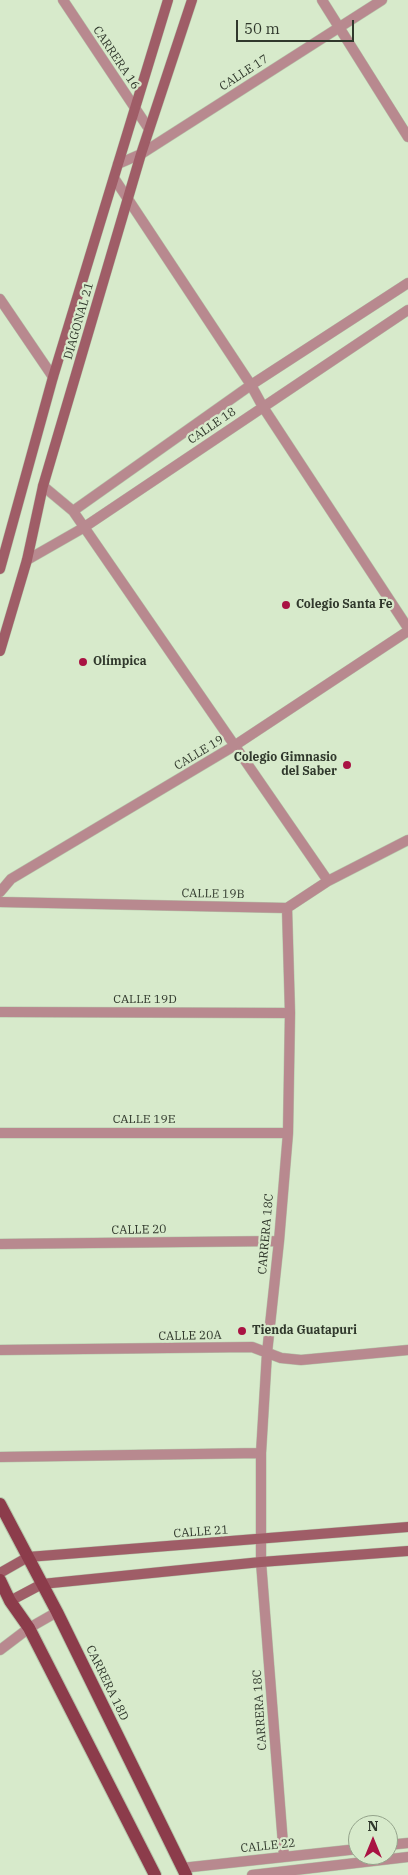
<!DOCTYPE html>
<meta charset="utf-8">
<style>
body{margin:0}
#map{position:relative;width:408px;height:1875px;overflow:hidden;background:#d7eacb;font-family:"IBM Plex Serif",serif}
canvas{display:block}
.north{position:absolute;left:348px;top:1815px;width:50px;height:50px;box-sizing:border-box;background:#d7eacb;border:1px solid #94a38b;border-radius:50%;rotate:0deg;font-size:14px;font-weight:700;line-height:20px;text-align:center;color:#30382c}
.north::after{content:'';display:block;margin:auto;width:18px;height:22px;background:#a91343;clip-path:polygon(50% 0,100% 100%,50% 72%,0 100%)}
.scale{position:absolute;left:236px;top:20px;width:118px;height:22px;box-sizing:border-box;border:2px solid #30382c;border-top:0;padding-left:6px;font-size:15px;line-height:18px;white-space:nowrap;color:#30382c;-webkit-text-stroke:4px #d7eacb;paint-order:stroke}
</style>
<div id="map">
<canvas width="408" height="1875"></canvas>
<div class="north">N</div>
<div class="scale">50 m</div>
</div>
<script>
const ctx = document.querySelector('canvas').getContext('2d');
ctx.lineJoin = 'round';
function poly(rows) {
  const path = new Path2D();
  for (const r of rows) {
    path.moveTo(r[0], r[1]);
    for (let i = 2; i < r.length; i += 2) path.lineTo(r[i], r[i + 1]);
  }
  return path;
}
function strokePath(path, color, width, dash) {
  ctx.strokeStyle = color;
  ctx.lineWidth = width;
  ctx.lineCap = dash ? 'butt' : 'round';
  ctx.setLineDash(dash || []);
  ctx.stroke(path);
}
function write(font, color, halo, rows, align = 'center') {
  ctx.font = font + ' "IBM Plex Serif",serif';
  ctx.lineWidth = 4.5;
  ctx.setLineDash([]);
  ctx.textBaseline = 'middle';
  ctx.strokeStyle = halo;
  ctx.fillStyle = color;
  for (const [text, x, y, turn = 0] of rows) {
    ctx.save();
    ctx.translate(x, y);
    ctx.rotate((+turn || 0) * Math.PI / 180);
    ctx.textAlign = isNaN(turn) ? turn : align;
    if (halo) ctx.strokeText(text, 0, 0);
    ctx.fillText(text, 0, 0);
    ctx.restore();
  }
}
const minor = poly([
 [63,0,149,129],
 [322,0,408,137],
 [118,164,141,154,382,0],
 [114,178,251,385,263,407,408,628],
 [0,299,53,377],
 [43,486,73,511,328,881],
 [73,511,251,385,408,283],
 [27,560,83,528,408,310],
 [0,892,11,879,234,746,408,631],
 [0,902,287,908,328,881,408,840],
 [0,1012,290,1013],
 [0,1133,288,1133],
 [0,1244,279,1241],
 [0,1350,252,1347,281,1358,301,1360,408,1350],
 [0,1457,261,1453],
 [0,1650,29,1628,57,1612],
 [388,1845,408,1843],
 [284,1857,261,1562,261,1453,267,1353,279,1241,288,1133,290,1013,287,908],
 [182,1868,358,1849],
 [252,1875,408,1857]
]);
const secondary = poly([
 [0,569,53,377,168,0],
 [0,651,27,560,43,486,141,154,192,0],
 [0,1573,28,1557,408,1527],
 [10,1601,42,1584,261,1562,408,1551]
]);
const primary = poly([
 [0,1504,57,1612,186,1875],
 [0,1580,10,1601,29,1628,155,1875]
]);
const markers = [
 [286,605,5,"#a91343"],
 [83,662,5,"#a91343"],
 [347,765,5,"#a91343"],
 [242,1331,5,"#a91343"]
];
const streetNames = [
 ["CARRERA 16",116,58,56],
 ["CALLE 17",244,73,-33],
 ["DIAGONAL 21",79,321,-74],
 ["CALLE 18",212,426,-34],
 ["CALLE 19",199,753,-31],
 ["CALLE 19B",213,894,1],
 ["CALLE 19D",145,1000],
 ["CALLE 19E",144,1120],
 ["CALLE 20",139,1230,-1],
 ["CARRERA 18C",266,1234,-85],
 ["CALLE 20A",190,1336,-1],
 ["CALLE 21",201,1532,-4],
 ["CARRERA 18D",107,1683,64],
 ["CARRERA 18C",260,1710,-94],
 ["CALLE 22",268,1846,-6]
];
const poiNames = [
 ["Colegio Santa Fe",296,605],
 ["Olímpica",93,662],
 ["Colegio Gimnasio",337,758,"right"],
 ["del Saber",337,772,"right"],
 ["Tienda Guatapuri",252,1331]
];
strokePath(minor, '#b6c6ab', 11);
strokePath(secondary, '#b6c6ab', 11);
strokePath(primary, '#b6c6ab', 14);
strokePath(minor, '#b8898f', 10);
strokePath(secondary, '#9f5d67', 10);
strokePath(primary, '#8c3c4b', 12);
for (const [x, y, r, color] of markers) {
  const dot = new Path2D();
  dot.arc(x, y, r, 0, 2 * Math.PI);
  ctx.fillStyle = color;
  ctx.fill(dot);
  strokePath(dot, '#d7eacb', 2);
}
write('12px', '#30382c', '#d7eacb', streetNames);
write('bold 12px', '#30382c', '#d7eacb', poiNames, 'left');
</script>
